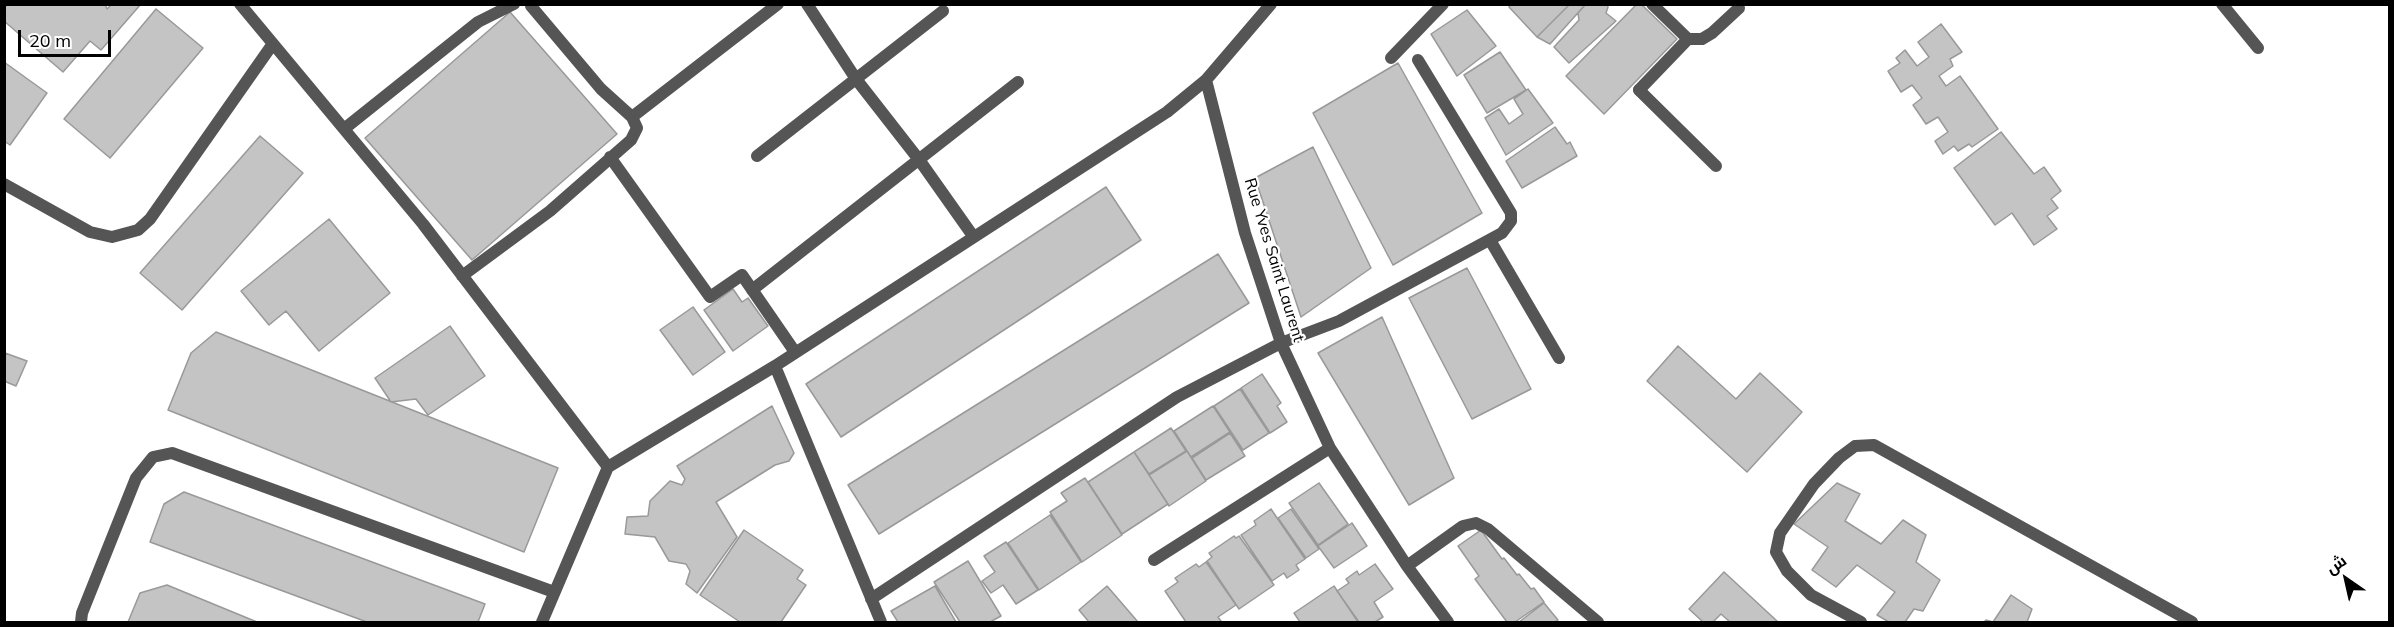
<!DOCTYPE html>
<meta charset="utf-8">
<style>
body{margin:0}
#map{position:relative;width:2394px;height:627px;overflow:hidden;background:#fff;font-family:Mulish,Cairo,sans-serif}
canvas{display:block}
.frame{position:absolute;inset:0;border:6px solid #000;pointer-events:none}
.north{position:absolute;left:2316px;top:549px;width:60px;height:60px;-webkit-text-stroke:4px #fff;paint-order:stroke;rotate:326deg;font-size:16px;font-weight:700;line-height:24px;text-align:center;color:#000}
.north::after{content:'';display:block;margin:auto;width:21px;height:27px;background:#000;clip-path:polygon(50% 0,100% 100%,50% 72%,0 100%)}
.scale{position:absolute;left:18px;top:30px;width:93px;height:27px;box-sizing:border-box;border:3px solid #000;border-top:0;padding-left:8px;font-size:18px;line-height:21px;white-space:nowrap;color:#000;-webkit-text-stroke:4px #fff;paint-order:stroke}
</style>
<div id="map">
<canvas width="2394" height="627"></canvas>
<div class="frame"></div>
<div class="north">ش</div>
<div class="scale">20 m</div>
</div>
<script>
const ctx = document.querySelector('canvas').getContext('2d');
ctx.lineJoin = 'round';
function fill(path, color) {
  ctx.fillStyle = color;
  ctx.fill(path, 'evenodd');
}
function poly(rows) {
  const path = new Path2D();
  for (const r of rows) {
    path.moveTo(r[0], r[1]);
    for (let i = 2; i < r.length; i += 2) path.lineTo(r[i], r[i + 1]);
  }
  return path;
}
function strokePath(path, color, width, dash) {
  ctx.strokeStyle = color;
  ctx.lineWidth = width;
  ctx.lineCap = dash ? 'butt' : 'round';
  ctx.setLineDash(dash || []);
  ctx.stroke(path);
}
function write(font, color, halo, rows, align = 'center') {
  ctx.font = font + ' Mulish,sans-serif';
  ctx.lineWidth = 4.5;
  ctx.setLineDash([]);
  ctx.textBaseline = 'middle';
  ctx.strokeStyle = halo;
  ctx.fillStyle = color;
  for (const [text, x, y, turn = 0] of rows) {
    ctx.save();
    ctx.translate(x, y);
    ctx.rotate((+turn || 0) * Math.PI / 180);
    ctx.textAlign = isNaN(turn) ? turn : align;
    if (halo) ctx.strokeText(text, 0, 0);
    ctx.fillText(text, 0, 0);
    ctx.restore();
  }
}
const building = poly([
 [8,4,105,4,107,9,112,4,141,4,101,50,90,41,63,72,4,21,4,8,8,4],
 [1511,4,1570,4,1537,37,1509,7,1511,4],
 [1570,4,1585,5,1550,44,1537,37,1570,4],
 [1607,4,1608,7,1606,13,1616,21,1569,63,1554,47,1579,20,1578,13,1586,4,1607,4],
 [1637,4,1641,4,1677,39,1604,114,1566,76,1637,4],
 [156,9,203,48,110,158,64,119,156,9],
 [1467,10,1496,46,1457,76,1431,34,1467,10],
 [510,12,617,134,472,260,365,138,510,12],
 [1941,24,1962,52,1950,59,1953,66,1939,76,1946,86,1960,76,1998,129,1972,147,1969,144,1958,151,1954,146,1943,154,1935,141,1948,132,1938,117,1926,124,1913,105,1922,98,1912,85,1901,92,1888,71,1900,63,1896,58,1905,50,1917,66,1929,57,1918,42,1941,24],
 [1500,52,1526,90,1487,113,1464,75,1500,52],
 [4,62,47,93,10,145,4,141,4,62],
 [1398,63,1482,213,1393,265,1313,113,1398,63],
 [1528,89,1553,123,1506,155,1485,118,1499,109,1509,124,1523,114,1514,99,1528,89],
 [1555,127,1567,144,1570,142,1577,156,1522,188,1506,161,1555,127],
 [2001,132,2034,174,2044,167,2061,191,2051,199,2058,208,2047,216,2057,229,2034,245,2012,213,1995,225,1954,168,2001,132],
 [260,136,303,173,182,310,140,273,260,136],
 [1313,147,1371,268,1301,317,1255,178,1313,147],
 [1106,187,1141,240,841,437,806,384,1106,187],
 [329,219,390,293,319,351,286,311,269,325,241,291,329,219],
 [1218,254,1249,303,879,534,848,485,1218,254],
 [1467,268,1531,389,1472,419,1409,298,1467,268],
 [733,289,742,302,748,298,768,326,733,351,704,310,733,289],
 [693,307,725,352,693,375,660,330,693,307],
 [1382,317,1454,478,1409,505,1318,353,1382,317],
 [450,326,485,376,428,415,416,399,391,402,375,378,450,326],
 [216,332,558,468,524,552,168,410,191,353,216,332],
 [1678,346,1736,399,1760,373,1802,412,1747,472,1647,381,1678,346],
 [5,353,27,361,16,386,4,381,5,353],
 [1262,374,1281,403,1277,406,1287,422,1270,433,1241,388,1262,374],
 [1240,389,1269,433,1243,450,1214,406,1240,389],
 [772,406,794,453,789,461,775,465,716,502,737,537,697,593,686,584,690,571,686,564,669,561,655,537,625,534,627,517,648,516,650,501,670,481,682,485,685,479,677,466,772,406],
 [1213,406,1230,432,1191,457,1174,431,1213,406],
 [1171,428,1186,451,1149,474,1134,452,1171,428],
 [1230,433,1245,456,1206,480,1192,458,1230,433],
 [1187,451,1206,481,1169,506,1149,475,1187,451],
 [1134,452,1168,504,1122,534,1088,482,1134,452],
 [1085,478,1122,535,1082,562,1050,512,1067,501,1061,493,1085,478],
 [1319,483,1348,524,1318,545,1289,503,1319,483],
 [1837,483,1860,494,1845,521,1881,544,1903,520,1926,535,1916,562,1940,580,1923,611,1914,609,1905,622,1889,622,1877,615,1895,592,1857,565,1836,587,1812,570,1828,547,1794,524,1837,483],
 [184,492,485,604,478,622,367,622,150,542,164,504,184,492],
 [1271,509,1305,559,1296,565,1299,570,1287,578,1284,573,1272,581,1241,535,1256,525,1254,521,1271,509],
 [1291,509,1319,549,1306,558,1278,518,1291,509],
 [1050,515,1081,562,1039,590,1008,543,1050,515],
 [1352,523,1367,546,1334,568,1318,546,1352,523],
 [744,530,803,570,797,579,806,585,781,622,740,622,700,595,744,530],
 [1481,530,1502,559,1504,558,1517,575,1519,574,1531,589,1534,588,1544,602,1515,622,1507,622,1475,579,1479,576,1458,546,1481,530],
 [1234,536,1236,538,1239,536,1274,585,1239,609,1207,561,1212,557,1209,553,1234,536],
 [1006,542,1038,590,1016,604,1003,585,991,593,982,581,995,572,984,556,1006,542],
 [968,561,1001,616,990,622,960,622,934,582,968,561],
 [1206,562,1236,605,1218,617,1221,621,1218,622,1186,622,1165,591,1178,582,1175,578,1196,564,1199,567,1206,562],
 [1375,564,1393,589,1374,602,1383,617,1375,622,1359,622,1337,591,1349,583,1346,579,1357,571,1359,575,1375,564],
 [1724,572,1777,621,1775,622,1730,622,1721,614,1713,622,1703,622,1689,609,1724,572],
 [167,585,257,622,128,622,140,593,167,585],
 [935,586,956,622,898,622,891,611,935,586],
 [1107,586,1138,622,1089,622,1079,610,1107,586],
 [1334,586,1358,622,1300,622,1294,613,1334,586],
 [2011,595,2032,609,2027,622,1984,622,1986,620,1993,622,2011,595],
 [1544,603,1558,620,1555,622,1519,622,1544,603]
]);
const lane = poly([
 [2222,4,2258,48],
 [1688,39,1702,39,1712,33,1739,8],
 [1639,90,1716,166]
]);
const street = poly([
 [240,4,423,224,608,467],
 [807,4,856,79,920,161,973,236],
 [1391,58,1443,4],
 [1206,80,1245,233,1281,343,1330,448,1407,566,1448,622],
 [1639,90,1688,39,1652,4],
 [632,117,778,4],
 [344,129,478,22,514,4],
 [757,156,943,11],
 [610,157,710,297,742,275,795,352],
 [4,184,90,232,112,237,138,230,150,219,272,45],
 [1490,240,1559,358],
 [462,276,550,211,631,140,637,128,632,117,601,89,531,6],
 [752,290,1018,82],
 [775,366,881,622],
 [1154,560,1330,448],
 [1407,566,1463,526,1476,523,1488,529,1598,622],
 [871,599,1177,397,1281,343,1339,321,1502,233,1511,221,1511,213,1418,60],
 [81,622,82,613,136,478,153,457,172,453,554,592],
 [542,622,608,467,775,366,1167,112,1206,80,1271,4],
 [1861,622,1811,595,1787,571,1776,552,1780,533,1814,484,1839,458,1855,446,1874,445,2192,622]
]);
const streetNames = [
 ["Rue Yves Saint Laurent",1274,260,73]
];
fill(building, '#c4c4c4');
strokePath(building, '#999', 1.5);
strokePath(lane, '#555', 12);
strokePath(street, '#555', 12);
write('16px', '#000', '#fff', streetNames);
</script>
